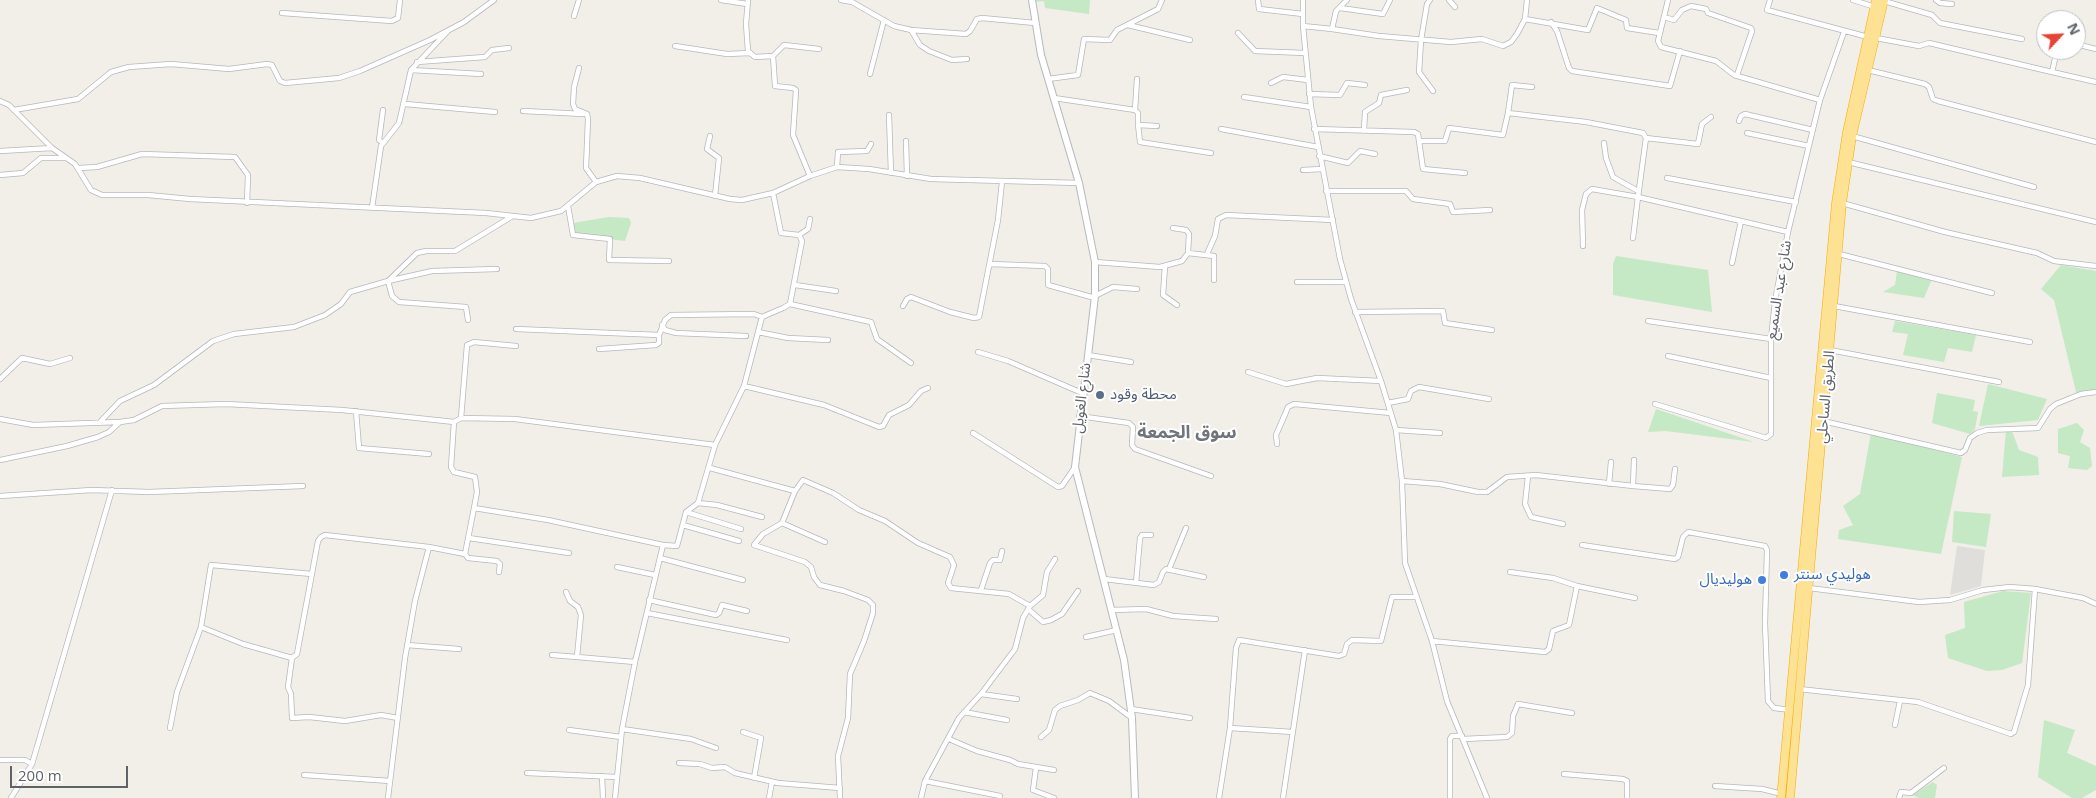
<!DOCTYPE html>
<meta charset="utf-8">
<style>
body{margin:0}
#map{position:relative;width:2096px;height:798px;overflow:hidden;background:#f1efe8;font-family:"Open Sans",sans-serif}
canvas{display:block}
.north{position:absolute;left:2036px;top:10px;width:50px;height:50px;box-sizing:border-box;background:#fff;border:1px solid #bfc1c3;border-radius:50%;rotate:65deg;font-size:14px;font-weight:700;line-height:20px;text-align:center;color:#5f6368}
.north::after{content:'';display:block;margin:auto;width:18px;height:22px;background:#ea4335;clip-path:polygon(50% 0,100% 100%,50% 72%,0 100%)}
.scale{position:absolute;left:10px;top:766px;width:118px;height:22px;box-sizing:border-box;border:2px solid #5f6368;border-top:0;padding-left:6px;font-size:15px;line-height:18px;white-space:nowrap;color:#5f6368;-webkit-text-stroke:4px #fff;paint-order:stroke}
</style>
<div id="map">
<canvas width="2096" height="798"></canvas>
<div class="north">N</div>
<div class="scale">200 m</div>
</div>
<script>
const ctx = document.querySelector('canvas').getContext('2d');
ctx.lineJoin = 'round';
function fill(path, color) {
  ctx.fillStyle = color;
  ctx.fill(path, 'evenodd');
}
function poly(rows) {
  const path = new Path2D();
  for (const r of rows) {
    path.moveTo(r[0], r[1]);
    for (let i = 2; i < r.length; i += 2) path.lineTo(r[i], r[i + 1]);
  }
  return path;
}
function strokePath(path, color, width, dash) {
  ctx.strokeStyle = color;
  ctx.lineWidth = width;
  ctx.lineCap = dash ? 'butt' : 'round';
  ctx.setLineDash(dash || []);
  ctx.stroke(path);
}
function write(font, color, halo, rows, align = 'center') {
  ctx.font = font + ' "Open Sans","Noto Sans Arabic",sans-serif';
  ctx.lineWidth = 4;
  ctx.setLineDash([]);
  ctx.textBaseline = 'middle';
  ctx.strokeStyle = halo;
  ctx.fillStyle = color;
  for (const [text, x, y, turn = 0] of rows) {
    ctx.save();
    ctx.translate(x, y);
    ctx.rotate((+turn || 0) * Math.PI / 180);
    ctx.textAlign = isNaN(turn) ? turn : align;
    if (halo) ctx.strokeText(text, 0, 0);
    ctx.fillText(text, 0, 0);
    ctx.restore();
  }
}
const industrial = poly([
 [1957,546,1985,550,1981,586,1950,595]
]);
const green = poly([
 [1035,0,1090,0,1089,14,1045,8,1044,1,1036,2],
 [609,217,629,218,631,223,625,241,575,235,573,223],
 [1616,256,1708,270,1712,312,1613,295,1613,264],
 [2061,265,2096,271,2096,395,2077,396,2054,300,2041,289],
 [1897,271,1932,279,1924,298,1883,292,1895,285],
 [1895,321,1976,335,1972,352,1948,348,1944,362,1903,355,1908,334,1892,332],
 [1988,384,2047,399,2038,420,1979,426],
 [1937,393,1975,400,1973,411,1978,412,1975,429,1970,434,1932,423],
 [1656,409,1754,442,1666,431,1648,432],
 [2077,423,2084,430,2080,442,2090,448,2092,466,2087,470,2068,468,2070,456,2058,453,2058,429],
 [2006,430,2012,431,2019,450,2038,457,2039,475,2002,477],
 [1871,433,1962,457,1941,554,1838,539,1839,530,1853,525,1843,506,1860,494],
 [1954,511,1991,514,1986,547,1952,542],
 [2003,591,2031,593,2022,663,2002,670,1987,671,1948,658,1945,635,1965,628,1964,602],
 [2044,720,2075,730,2067,753,2096,766,2096,790,2082,798,2072,798,2038,777],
 [1933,782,1937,785,1935,798,1919,798,1913,795]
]);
const street = poly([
 [721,0,747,4],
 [748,0,746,24,748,51,755,57,773,56],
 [841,0,852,2,894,26,911,30,966,34,970,31,977,19,982,18,1035,23],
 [1258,0,1259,9,1303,14],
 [1303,0,1303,26,1311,107,1340,259,1351,299,1381,381,1396,430,1402,481,1405,563,1432,641,1447,701,1487,798],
 [1430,0,1427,4,1421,40,1419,72,1433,91],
 [1449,0,1455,7],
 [1668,0,1658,41,1661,47,1716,61,1734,75,1820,100],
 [1770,0,1767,10,1868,37],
 [1853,0,1875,7],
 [1936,0,1940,3,1952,4],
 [1884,1,1932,15,1940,23,2022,39],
 [1340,8,1383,14,1390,0],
 [282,13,392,21,398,18,400,0],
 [574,16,579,0],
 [1664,17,1674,20,1682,10,1691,6,1706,9,1708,13,1751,28,1752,31,1737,75],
 [1525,19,1588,30,1597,8,1626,20,1627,28,1659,33],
 [1551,22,1557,31,1569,68,1572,71,1670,86,1680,51],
 [1128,25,1190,40],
 [1303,26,1332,29,1336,11,1347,0],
 [1332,29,1379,36,1451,42,1482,39,1503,46,1511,42,1517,34,1525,19,1527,0],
 [911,30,920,45,929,51,952,60,967,59],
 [1238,33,1255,51,1305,53],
 [1876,38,1919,46,1929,43,2052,72,2057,50],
 [2076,44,2096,49],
 [675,46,727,54,750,53],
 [417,62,485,57,492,50,509,48],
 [579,68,574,87,573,104,575,109,587,114,588,119,586,168,596,182],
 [411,70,481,74],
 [1868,70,1925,84,1929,87,1933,99,1938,101,2096,142],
 [2052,72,2096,82],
 [870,74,884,20],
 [1048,79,1078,75,1084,39,1110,40,1117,30,1158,9,1162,0],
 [1271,83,1283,77,1308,80],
 [1309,94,1340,95,1347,83,1365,85],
 [1244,97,1311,107],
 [1054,98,1135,110,1138,113,1138,125,1157,126],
 [0,101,9,105,52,148,75,164,91,190,102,195,148,195,190,199,486,213,531,218,561,211,596,182,617,176,640,178,730,199,742,200,773,193,810,176,837,167,869,169,931,179,1079,183],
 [405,104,495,112],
 [14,110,78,99,111,72,129,67,171,64,229,69,267,64,272,65,280,81,285,83,339,78,360,71,430,40,464,22,494,0],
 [383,110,379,140,383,143],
 [1135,110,1137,79],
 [523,111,584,114],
 [1508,113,1512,85,1532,87],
 [889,115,891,173],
 [1739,121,1741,116,1745,114,1813,130],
 [1138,125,1140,142,1211,153],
 [1221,129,1318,147],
 [1314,129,1414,132,1418,134,1419,141,1445,141,1449,128,1503,135,1508,113,1586,122,1643,133,1646,138,1638,197,1788,232],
 [1364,130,1365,112,1379,103,1381,95,1407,90],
 [1747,133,1809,146],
 [710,136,707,149,719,158,715,196],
 [1852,136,2034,187],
 [1646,138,1698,144,1702,124,1711,117],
 [906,141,907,176],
 [1419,141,1423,169,1465,173],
 [1604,143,1606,158,1613,177,1638,191],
 [0,151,52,148],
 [1319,156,1348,163,1360,151,1375,154],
 [1848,162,2096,222],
 [837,167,838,152,867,151,871,144],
 [79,168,97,167,142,154,235,157,248,175,247,203],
 [1303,170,1322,169],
 [0,175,23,173,41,158,65,158],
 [810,176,793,135,796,90,793,88,775,86,773,56,784,45,819,49],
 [1667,178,1796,202],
 [1326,191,1406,191,1413,199,1450,204,1453,212,1490,210],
 [1842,203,1945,232,2037,253,2054,261,2096,266],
 [568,206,573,235,610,239,609,260,669,261],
 [372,208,381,146,399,123,411,70,447,32],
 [799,235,808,229,810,219],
 [1583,246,1582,210,1586,194,1592,189,1638,197,1633,238],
 [1188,253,1214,256,1214,280],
 [1207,254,1215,236,1218,219,1226,215,1333,220],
 [1839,254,1992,293],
 [1095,262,1160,267,1182,261,1188,253,1189,234,1186,230,1173,228],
 [1732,263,1741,221],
 [990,264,1045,266,1048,269,1048,285,1095,298],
 [1165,266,1163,295,1177,305],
 [1297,282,1346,282],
 [795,285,836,291],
 [1095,296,1113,287,1137,289],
 [790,304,871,322,877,339,911,363],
 [903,306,907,299,911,297,950,312,974,318,979,317,998,220,1002,182],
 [1834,306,2030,342],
 [1355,312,1443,311,1445,323,1492,330],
 [468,320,466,307,399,302,392,296,388,281,432,271,497,269],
 [1648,321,1771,339],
 [662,325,665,330,676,333,746,336],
 [516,329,659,335,665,320,671,315,754,314,762,317,783,308,790,304,802,241,799,235,781,233,773,193],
 [758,332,788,338,828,340],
 [599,349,656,345,659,343,659,335],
 [1830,350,1999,382],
 [978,352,1008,361,1082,393],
 [1088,355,1131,362],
 [1668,356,1771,378],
 [1248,372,1286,384,1317,378,1381,381],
 [0,379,22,358,50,364,70,358],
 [744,386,824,405,879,427,883,426,889,415,909,405,921,391,928,388],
 [1388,403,1408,399,1411,391,1419,387,1489,399],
 [1655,404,1766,438,1771,434,1771,339,1775,301,1788,232,1820,100,1844,32],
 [356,411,359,448,429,454],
 [1079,416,1129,423,1133,427,1132,445,1135,449,1211,476],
 [461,418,467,345,474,342,516,346],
 [0,419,33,425,120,422,109,432,98,437,67,446,0,460],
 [1823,421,1961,453,1965,450,1970,438,1977,433,1987,430,2038,428,2050,409,2056,404,2081,394,2096,392],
 [100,422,120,401,154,385,213,341,234,334,294,327,325,315,341,304,350,292,388,281,417,253,426,251,455,251,511,217],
 [120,422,134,420,162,406,226,404,342,410,445,421,454,422,461,418,515,419,715,445],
 [454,422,451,467,454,472,475,477,477,492,474,508],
 [1396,430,1440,433],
 [973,433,1058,487,1062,486,1075,467],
 [1277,444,1276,435,1286,412,1288,407,1294,404,1391,413],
 [710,468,795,491],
 [1528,476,1525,504,1531,517,1563,524],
 [1402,481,1440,484,1478,492,1487,492,1507,477,1536,475,1633,486,1634,460],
 [1609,484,1611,462],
 [1633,486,1670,489,1673,485,1675,469],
 [0,496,92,490,149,492,303,486],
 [698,503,717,505,762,517],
 [686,512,741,529],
 [782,523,825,542],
 [683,525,739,541],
 [469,538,569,553],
 [1582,545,1675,559,1678,557,1683,537,1688,532,1765,546,1767,550,1765,623,1768,701,1774,708,1791,710],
 [465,554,474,508,548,520,663,545,677,546,686,512,698,503,715,445,744,386,762,317],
 [660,558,743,580],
 [617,567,655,575],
 [1169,569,1186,528],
 [1510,572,1553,578,1577,586],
 [1104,579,1154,585,1159,582,1163,572,1166,569,1204,577],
 [1136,583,1140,538,1142,535,1151,535],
 [1809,588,1919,602,1950,600,1983,590,2010,587,2035,589,2083,598,2096,604],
 [981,590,990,563,993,560,1000,560,1002,551],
 [566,592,570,601,578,607,581,615,577,657,635,662],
 [649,600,716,615,719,613,722,605,747,611],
 [1030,606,1043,595,1047,572,1055,559],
 [1028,609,1043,622,1051,620,1062,614,1078,591],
 [1112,610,1146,609,1173,616,1216,619],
 [647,613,787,640],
 [201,627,243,644,292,658],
 [1086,637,1117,630],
 [1432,641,1545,652,1549,649,1553,631,1569,625,1577,586,1635,598],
 [407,645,459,649],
 [552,655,577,657],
 [1799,689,1918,702,2011,734,2014,732,2028,685,2035,589],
 [981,694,1017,699],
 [1131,709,1190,718],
 [964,712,1007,720],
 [398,718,381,715,345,721,309,717,292,718,291,694,288,687,292,658,297,654,318,541,321,537,325,535,429,547],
 [1895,725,1900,701],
 [170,728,177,692,201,627,211,565,312,574],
 [1230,728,1293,732],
 [622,729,691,739,716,748],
 [569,730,621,737],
 [743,732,761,738,754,778],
 [1041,737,1049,730,1055,710,1060,706,1078,700,1090,693,1109,701,1132,718],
 [949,739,977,751,1010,760,1018,764,1054,770],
 [1463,739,1507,737,1512,733,1513,716,1518,704,1572,713],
 [0,760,25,760,32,764,11,798],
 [679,763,700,764,712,768,725,767,735,773,778,783,840,788],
 [32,764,112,490],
 [1036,768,1033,790,1054,798],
 [527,773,617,777],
 [1564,774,1623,779,1627,781,1627,798],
 [304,775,390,781],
 [602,776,603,798],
 [925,781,1000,796],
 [1715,786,1762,789,1782,794],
 [388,798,405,658,415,601,429,547,465,554,468,558,497,561,500,564,499,572],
 [615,798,622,729,635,662,663,545],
 [769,798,772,782],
 [840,798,838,756,848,718,850,674,864,641,873,613,873,605,868,600,844,591,820,585,814,577,811,567,805,562,754,545,763,534,782,523,795,491,803,480,833,493,859,510,885,521,918,543,950,557,954,565,948,583,951,588,1009,594,1030,606,1023,618,1015,649,981,694,959,718,925,781,921,798],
 [1219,798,1230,728,1236,648,1239,640,1339,656,1344,654,1347,644,1352,640,1381,641,1392,597,1416,597],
 [1283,798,1305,650],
 [1450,798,1450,739,1452,736,1462,736],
 [1899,798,1901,792,1911,793,1944,768]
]);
const secondary = poly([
 [1032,0,1041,55,1079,183,1095,262,1095,296,1075,467,1124,660,1132,718,1135,798]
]);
const highway = poly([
 [1781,798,1836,203,1847,132,1876,0],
 [1790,798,1842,203,1852,136,1884,0]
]);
const markers = [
 [1100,395,5,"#5c6f8a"],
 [1784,575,5,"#3f7fe0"],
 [1762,580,5,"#3f7fe0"]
];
const streetNames = [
 ["شارع عبد السميع",1779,290,-81],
 ["الطريق الساحلي",1826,397,-85],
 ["شارع الغويل",1082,398,-83]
];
const serviceNames = [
 ["محطة وقود",1110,395]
];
const shopNames = [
 ["هوليدي سنتر",1794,575],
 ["هوليديال",1752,580,"right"]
];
const quarterNames = [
 ["سوق الجمعة",1187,433]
];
fill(industrial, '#e0deda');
fill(green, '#c5e8c5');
strokePath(street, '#b5b8bc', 6);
strokePath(secondary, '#b6babf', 8);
strokePath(highway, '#f9ab00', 9);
strokePath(street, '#fff', 4.5);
strokePath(secondary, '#fff', 6);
strokePath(highway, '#fde293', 8);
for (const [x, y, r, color] of markers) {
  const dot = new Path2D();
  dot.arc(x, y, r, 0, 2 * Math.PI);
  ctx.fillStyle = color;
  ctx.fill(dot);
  strokePath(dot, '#fff', 2);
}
write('15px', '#5f6368', '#fff', streetNames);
write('15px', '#4e5e75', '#fff', serviceNames, 'left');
write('15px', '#366cbe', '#fff', shopNames, 'left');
write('bold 18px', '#70757a', '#fff', quarterNames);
</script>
